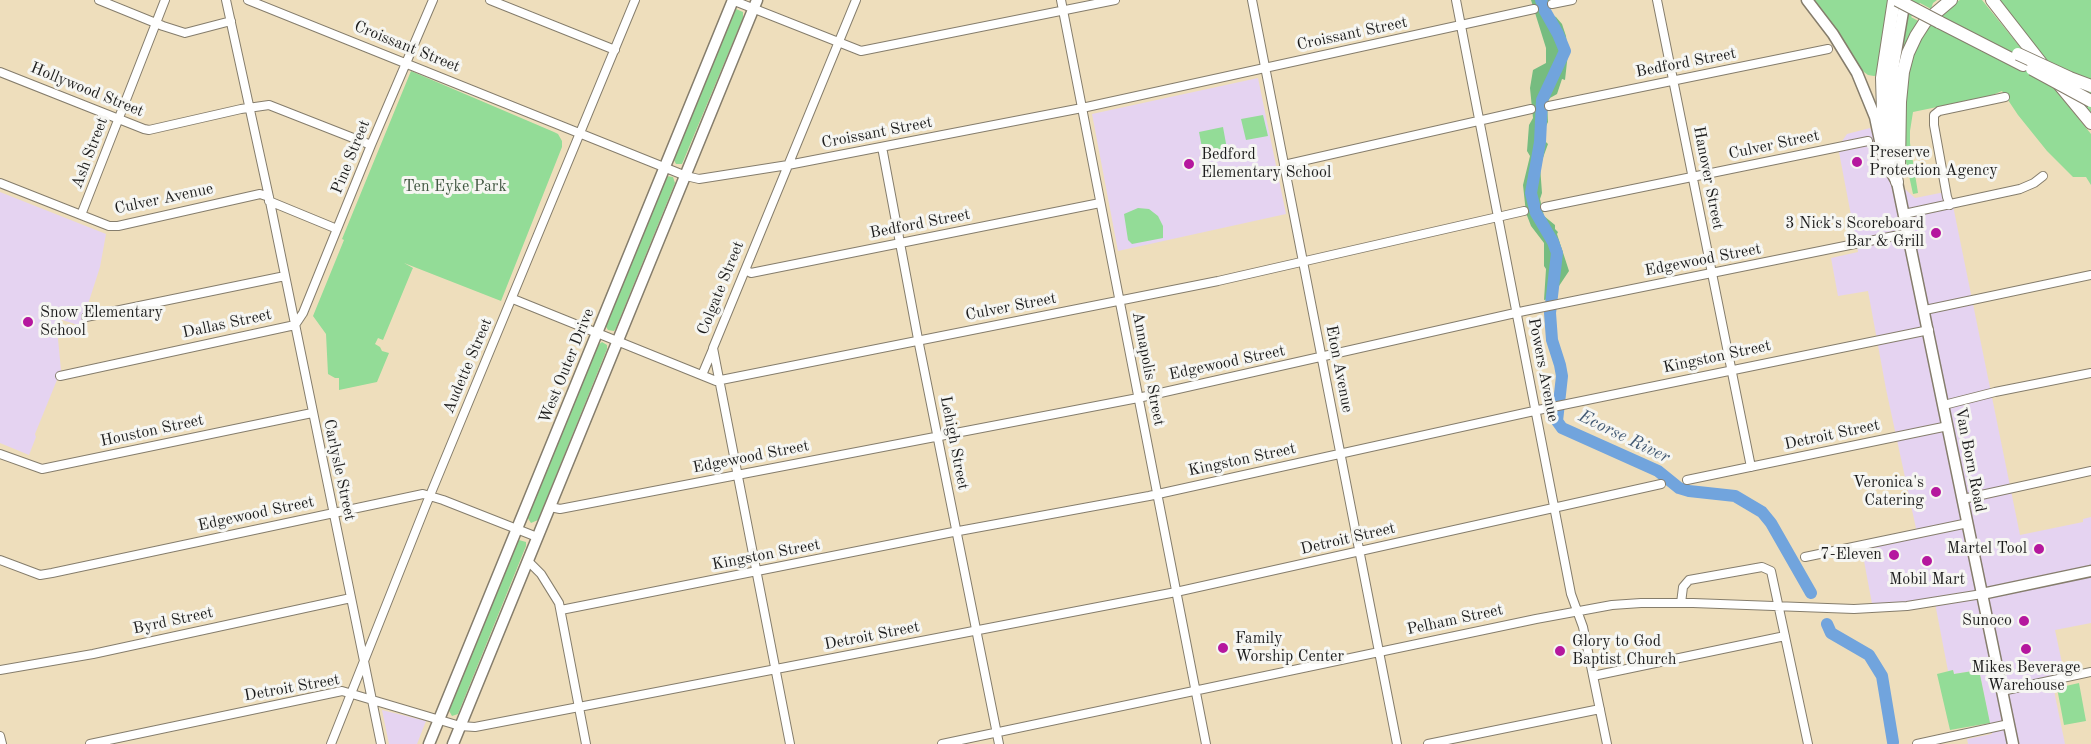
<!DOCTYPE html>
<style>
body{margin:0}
canvas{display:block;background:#eedebc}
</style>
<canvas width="2091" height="744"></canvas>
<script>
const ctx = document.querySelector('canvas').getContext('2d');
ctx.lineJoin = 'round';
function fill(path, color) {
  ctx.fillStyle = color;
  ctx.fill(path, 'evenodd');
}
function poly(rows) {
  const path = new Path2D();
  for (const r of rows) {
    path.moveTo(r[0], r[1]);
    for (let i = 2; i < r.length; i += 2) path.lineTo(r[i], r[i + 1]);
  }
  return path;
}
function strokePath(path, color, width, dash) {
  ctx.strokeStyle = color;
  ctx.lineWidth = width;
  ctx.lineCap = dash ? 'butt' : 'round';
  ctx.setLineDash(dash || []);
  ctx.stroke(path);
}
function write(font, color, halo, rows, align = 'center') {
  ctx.font = font + ' "Old Standard TT",serif';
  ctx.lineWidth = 6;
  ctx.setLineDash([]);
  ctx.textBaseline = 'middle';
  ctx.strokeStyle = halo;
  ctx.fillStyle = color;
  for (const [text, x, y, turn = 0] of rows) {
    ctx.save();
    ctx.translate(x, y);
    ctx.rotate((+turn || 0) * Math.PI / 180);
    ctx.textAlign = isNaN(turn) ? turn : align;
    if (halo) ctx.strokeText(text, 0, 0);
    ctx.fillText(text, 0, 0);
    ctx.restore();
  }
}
const built = poly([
 [1258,78,1286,214,1118,251,1092,114],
 [1870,128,1897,182,1915,198,1950,191,2020,535,2083,522,2083,519,2091,517,2091,623,2055,630,2065,677,2052,681,2065,744,1968,744,1967,739,1992,734,1979,670,1954,674,1953,670,1948,671,1935,603,1873,609,1861,545,1917,533,1886,389,1868,291,1838,296,1831,258,1858,252,1838,147,1847,134],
 [0,192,106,234,100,267,81,326,56,318,61,370,35,434,36,437,29,455,0,443],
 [382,710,426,721,417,744,389,744]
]);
const green = poly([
 [1811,0,1937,0,1933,3,1931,9,1920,3,1911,17,1920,22,1901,70,1874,76,1868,75,1860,69],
 [1960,0,1982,0,2091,134,2091,185,2086,177,2073,177,2047,151,2018,115,2002,91,1990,96,1913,112,1910,131,1910,143,1918,193,1913,194,1905,157,1904,97,1911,57,1929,25,1954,3],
 [1999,0,2091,0,2091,114,2048,63],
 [736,9,743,12,743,18,682,164,676,164,673,158],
 [411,71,554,132,558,134,562,141,562,147,501,301,404,263,413,268,412,270,383,340,378,338,375,344,380,347,382,351,389,353,377,382,339,390,339,378,335,378,328,374,326,334,313,316,344,240,342,239],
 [1263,115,1268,136,1246,140,1241,119],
 [1223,127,1227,149,1205,154,1203,153,1199,132],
 [667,176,673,177,675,183,616,328,614,331,608,330,605,325],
 [1138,208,1149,209,1158,216,1163,226,1163,238,1132,244,1128,240,1124,214],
 [602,342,607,345,607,349,538,520,531,523,527,517,597,346],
 [519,540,526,542,526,546,458,714,452,716,448,709,516,542],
 [1953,670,1954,674,1979,670,1990,723,1950,730,1937,674],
 [2079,683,2086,721,2064,725,2057,688]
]);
const forest = poly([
 [1531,0,1549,0,1550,14,1556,17,1562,24,1566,36,1568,53,1565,80,1562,79,1557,94,1550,98,1547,103,1548,122,1545,128,1545,141,1548,144,1540,166,1542,193,1540,199,1544,216,1555,225,1555,229,1558,232,1557,234,1569,271,1559,286,1553,298,1544,300,1546,269,1544,266,1544,243,1531,226,1526,213,1523,185,1530,156,1527,151,1529,125,1533,118,1530,88,1533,70,1546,63,1546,48]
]);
const river = poly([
 [1541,0,1545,11,1558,34,1565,51,1542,100,1540,142,1531,193,1536,213,1553,242,1557,253,1550,313,1552,340,1560,365,1562,376,1557,421,1562,428,1658,471,1679,488,1689,491,1735,496,1762,512,1771,523,1811,593],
 [1827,624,1831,633,1869,655,1882,676,1893,742]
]);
const minor = poly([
 [99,0,163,26,185,33,231,21],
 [226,0,269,197,381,744],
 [248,0,686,176,699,179,788,165,1082,108,1534,9],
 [490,0,615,50],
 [732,0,861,51,1115,0],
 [1061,0,1206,744],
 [1252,0,1397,744],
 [1456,0,1571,594,1583,627,1607,744],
 [1657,0,1751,467],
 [1552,4,1572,0],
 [0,72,144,129,149,130,241,109,269,105,371,145],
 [1549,106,1828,49],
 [882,147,918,339,999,744],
 [1284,165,1531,109],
 [0,183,109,226,118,226,260,194,269,197],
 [269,201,337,229],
 [1950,205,1947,197,1934,125,1934,115,1939,111,2005,97],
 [1545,207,1868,141],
 [1904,214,2020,189,2034,183,2043,176],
 [81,215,165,0],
 [745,270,751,273,1100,203],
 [513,299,716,381,1218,281,1524,211],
 [1925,310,2091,275],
 [86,317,285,276],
 [702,375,713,349],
 [60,376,295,325,303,313,371,145,433,0],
 [1944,405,1995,392,2091,373],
 [0,454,42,469,312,413],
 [1687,480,1948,426],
 [1963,499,2091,471],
 [550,507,560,509,1138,398,1524,311,1909,233],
 [1805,557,1968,523],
 [0,560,40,575,52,573,423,494,443,500,537,537],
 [528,561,541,574,559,603,586,744],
 [1681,603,1683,587,1689,580,1762,567,1771,571,1808,744],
 [561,610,948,533,1149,496,1543,409,1929,330],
 [0,670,93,654,351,598],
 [1593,676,1785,636],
 [2002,691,2091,672],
 [0,736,2,744],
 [90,744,342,691,460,726,475,727,1176,592,1661,484],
 [331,744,426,505,635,0],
 [790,744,713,348,856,0],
 [942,744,1536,619,1612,605,1641,603,1693,603,1854,609,1907,606,1982,594],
 [1428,744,1600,709],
 [1917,744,2009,724]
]);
const major = poly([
 [1807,0,1833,34,1857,73,1875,117,1884,160,1897,182,2013,744],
 [1895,145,1892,103,1892,76,1905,0],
 [1982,594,2091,571],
 [429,744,733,0],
 [453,744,757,0]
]);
const highway = poly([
 [1894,0,1882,78,1883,111,1887,137,1897,182],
 [1992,0,2045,68],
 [1939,22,2023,65],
 [2058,83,2091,123],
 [1899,167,1900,102,1903,72,1908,53,1916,36,1925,22,1951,0]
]);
const highwayBridge = poly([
 [1897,0,1939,22],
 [2018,54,2070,78,2091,86],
 [2032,69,2091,101]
]);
const markers = [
 [1857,162,6,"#b5179e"],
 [1189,164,6,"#b5179e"],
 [1936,233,6,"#b5179e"],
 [28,322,6,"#b5179e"],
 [1936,492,6,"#b5179e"],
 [2039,549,6,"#b5179e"],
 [1894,555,6,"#b5179e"],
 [1927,561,6,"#b5179e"],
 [2024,621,6,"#b5179e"],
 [1223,648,6,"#b5179e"],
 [2026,649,6,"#b5179e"],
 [1560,651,6,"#b5179e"]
];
const streetNames = [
 ["Croissant Street",1352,34,-12],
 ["Croissant Street",407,47,22],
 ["Bedford Street",1686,63,-11],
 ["Hollywood Street",87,90,22],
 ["Croissant Street",877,133,-11],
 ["Culver Street",1774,145,-12],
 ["Ash Street",90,153,-69],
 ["Pine Street",351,157,-68],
 ["Hanover Street",1708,178,79],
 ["Culver Avenue",164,199,-12],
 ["Bedford Street",920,224,-11],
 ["Edgewood Street",1703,260,-11],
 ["Colgate Street",721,288,-68],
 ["Culver Street",1011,307,-11],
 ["Dallas Street",227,324,-12],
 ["Kingston Street",1717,357,-12],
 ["Edgewood Street",1227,363,-12],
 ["Audette Street",468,366,-67],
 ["West Outer Drive",567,366,-68],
 ["Annapolis Street",1148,369,79],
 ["Eton Avenue",1339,369,79],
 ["Powers Avenue",1543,370,79],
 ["Houston Street",152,431,-12],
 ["Detroit Street",1832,435,-12],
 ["Lehigh Street",954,443,79],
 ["Edgewood Street",751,457,-11],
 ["Kingston Street",1242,460,-12],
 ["Van Born Road",1970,460,79],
 ["Carlysle Street",339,470,78],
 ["Edgewood Street",256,514,-12],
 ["Detroit Street",1348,539,-13],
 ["Kingston Street",766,555,-11],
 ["Pelham Street",1455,620,-12],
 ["Byrd Street",173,621,-12],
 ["Detroit Street",872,636,-11],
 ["Detroit Street",292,688,-10]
];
const poiNames = [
 ["Preserve",1869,153],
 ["Protection Agency",1869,171],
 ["Bedford",1201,155],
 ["Elementary School",1201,173],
 ["3 Nick's Scoreboard",1924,224,"right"],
 ["Bar & Grill",1924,242,"right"],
 ["Snow Elementary",40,313],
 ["School",40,331],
 ["Veronica's",1924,483,"right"],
 ["Catering",1924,501,"right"],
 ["Martel Tool",2027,549,"right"],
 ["7-Eleven",1882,555,"right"],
 ["Mobil Mart",1927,580,"center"],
 ["Sunoco",2012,621,"right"],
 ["Family",1235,639],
 ["Worship Center",1235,657],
 ["Glory to God",1572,642],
 ["Baptist Church",1572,660],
 ["Mikes Beverage",2026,668,"center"],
 ["Warehouse",2026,686,"center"]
];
const parkNames = [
 ["Ten Eyke Park",455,187]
];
const waterNames = [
 ["Ecorse River",1624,437,26]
];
fill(built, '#e5d3f1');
fill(green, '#93dc97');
fill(forest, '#76bc80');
strokePath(river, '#71a4dd', 12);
strokePath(minor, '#857d6c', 10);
strokePath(major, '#857d6c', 13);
strokePath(highway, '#857d6c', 14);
strokePath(minor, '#fff', 8);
strokePath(major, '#fff', 10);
strokePath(highway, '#fff', 12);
strokePath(highwayBridge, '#857d6c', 14, []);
strokePath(highwayBridge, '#fff', 12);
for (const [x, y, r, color] of markers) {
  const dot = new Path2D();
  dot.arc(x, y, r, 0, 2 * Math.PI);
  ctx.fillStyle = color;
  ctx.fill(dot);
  strokePath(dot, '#f6f6f2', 2);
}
write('16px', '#1c1c1c', '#f6f6f2', streetNames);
write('16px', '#1c1c1c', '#f6f6f2', poiNames, 'left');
write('16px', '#405641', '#f6f6f2', parkNames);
write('italic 18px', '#425973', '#f6f6f2', waterNames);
</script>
